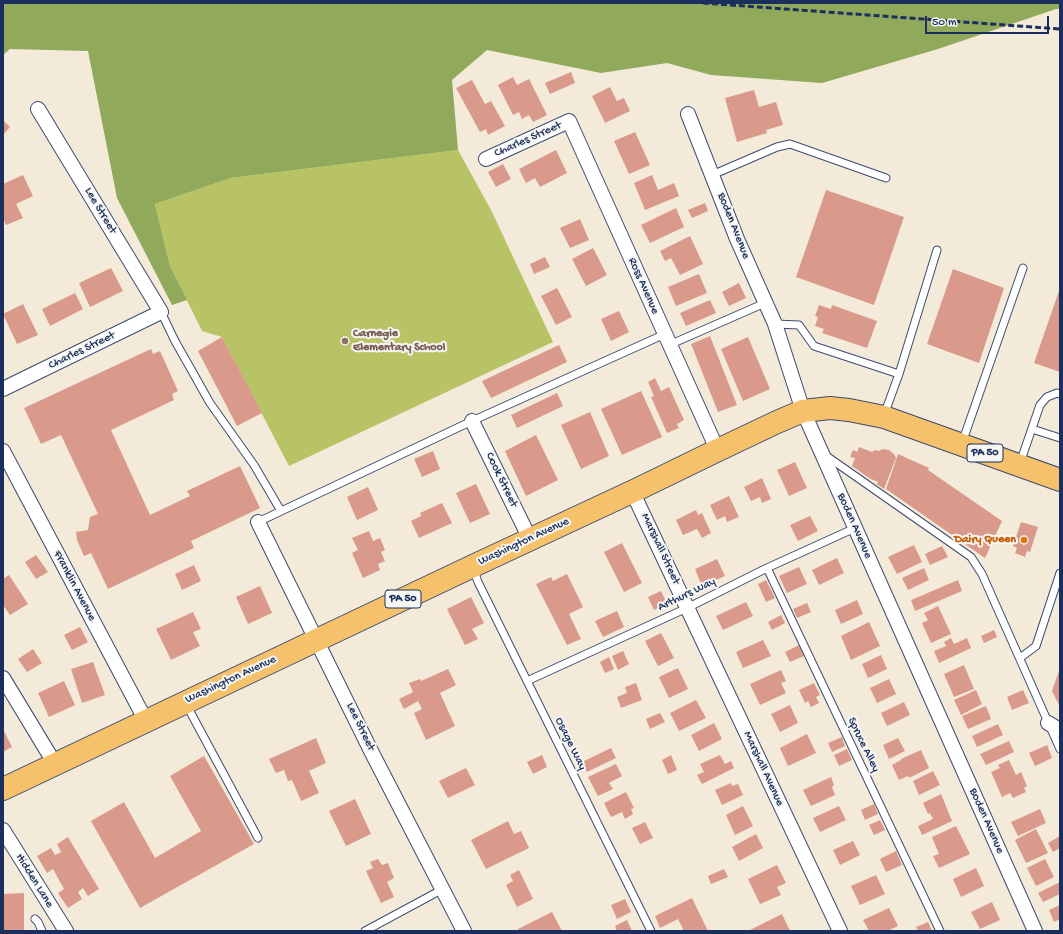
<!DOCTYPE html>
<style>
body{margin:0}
#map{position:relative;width:1063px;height:934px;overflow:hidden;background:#f4ead9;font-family:"Gochi Hand",sans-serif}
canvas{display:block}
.frame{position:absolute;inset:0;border:4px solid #1b2f5e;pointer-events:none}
.scale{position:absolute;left:925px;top:16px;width:124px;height:18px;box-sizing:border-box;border:2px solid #1b2f5e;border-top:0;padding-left:5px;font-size:12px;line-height:14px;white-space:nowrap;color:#1b2f5e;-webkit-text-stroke:3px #f6f6f2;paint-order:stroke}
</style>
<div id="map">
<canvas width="1063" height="934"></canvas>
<div class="frame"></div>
<div class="scale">50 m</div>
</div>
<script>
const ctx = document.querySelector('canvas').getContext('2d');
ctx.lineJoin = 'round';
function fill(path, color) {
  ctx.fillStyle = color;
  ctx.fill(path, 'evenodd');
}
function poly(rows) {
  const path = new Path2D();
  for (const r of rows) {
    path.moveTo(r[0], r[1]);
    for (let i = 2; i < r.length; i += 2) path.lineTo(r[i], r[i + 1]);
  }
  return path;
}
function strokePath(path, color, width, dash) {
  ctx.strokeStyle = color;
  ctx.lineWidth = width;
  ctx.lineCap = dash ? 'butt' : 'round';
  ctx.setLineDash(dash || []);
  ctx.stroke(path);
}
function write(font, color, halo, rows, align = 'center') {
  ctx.font = font + ' "Gochi Hand",sans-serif';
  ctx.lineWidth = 4;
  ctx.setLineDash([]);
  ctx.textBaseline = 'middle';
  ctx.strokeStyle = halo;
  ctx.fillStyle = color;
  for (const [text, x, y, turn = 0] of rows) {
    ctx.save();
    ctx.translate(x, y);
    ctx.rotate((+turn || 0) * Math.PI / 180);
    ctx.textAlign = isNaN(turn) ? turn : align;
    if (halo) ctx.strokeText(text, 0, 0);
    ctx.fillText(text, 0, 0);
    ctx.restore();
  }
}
const green = poly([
 [458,150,491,210,553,342,289,466,222,337,202,331,170,266,155,204,231,178]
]);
const forest = poly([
 [3,3,1060,3,1060,9,1056,9,938,49,822,83,711,75,667,63,601,73,487,50,452,80,458,150,231,178,155,204,170,266,187,300,172,305,117,198,88,51,10,49,3,55]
]);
const building = poly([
 [571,72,575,83,550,94,545,83],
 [513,77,517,85,529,79,547,115,533,122,529,115,522,119,519,112,513,115,498,85],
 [472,80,485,104,491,101,505,126,488,135,486,129,480,132,456,88],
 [610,87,617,101,624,98,630,111,605,123,592,96],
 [754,90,759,107,776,102,783,125,766,130,767,133,737,142,725,98],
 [3,120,10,127,3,135],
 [635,132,650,165,629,174,614,141],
 [556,150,567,173,540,187,535,178,526,183,519,169],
 [503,164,511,179,496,187,488,172],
 [23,175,33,196,16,204,23,218,6,225,3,218,3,184],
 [652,175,658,190,674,183,679,196,645,210,634,183],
 [826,190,904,217,874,305,796,277],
 [705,203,708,211,692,218,688,210],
 [676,208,684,227,650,243,641,225],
 [580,219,589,240,570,248,560,228],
 [690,236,703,264,680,275,671,258,665,261,660,251],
 [593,248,607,275,586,286,572,259],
 [545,257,550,267,534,274,530,264],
 [111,268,123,291,90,307,79,283],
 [953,269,1004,288,979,363,927,344],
 [699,274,707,293,676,306,668,287],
 [739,283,746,298,729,306,722,292],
 [557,288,572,317,556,325,541,296],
 [1060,288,1060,372,1034,363],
 [75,293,83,309,50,326,42,309],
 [710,300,716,313,686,326,680,313],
 [23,304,38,335,17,344,3,314],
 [819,305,831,309,832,305,877,321,867,348,822,333,824,329,815,326,818,317,815,316],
 [619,311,629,332,611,341,601,319],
 [710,336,737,405,718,412,691,344],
 [222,337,262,413,237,426,198,351],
 [748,337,770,389,743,401,721,349],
 [559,345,567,362,491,398,482,381],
 [151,349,153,354,160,351,178,391,172,394,174,400,111,430,150,515,190,496,187,491,240,466,260,508,191,541,194,548,108,589,91,553,84,556,77,540,76,532,88,530,90,517,98,514,61,435,41,444,24,408],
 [655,378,661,391,669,387,684,420,677,424,679,428,667,433,651,397,654,396,648,382],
 [641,391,662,437,622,455,601,409],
 [557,393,563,406,517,428,511,415],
 [590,412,609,456,581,469,561,425],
 [536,435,558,480,526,496,505,451],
 [859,447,872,452,875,450,879,451,883,449,889,450,894,454,896,458,884,489,877,484,878,482,869,478,852,466,855,458,850,457,853,450,857,452],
 [433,451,440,469,422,477,414,459],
 [898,454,929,468,928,470,1002,521,985,558,886,489],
 [795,462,807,488,789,496,777,470],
 [762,478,771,499,762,503,760,497,751,501,744,487],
 [476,484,490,514,470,523,456,493],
 [368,487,378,510,357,520,347,497],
 [729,496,739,517,727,522,725,516,717,520,710,505],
 [442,503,452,523,419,538,411,521,421,516,420,513],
 [696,510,698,515,702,513,711,533,702,538,697,529,683,535,676,520],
 [810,516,818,531,798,541,790,525],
 [1021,522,1038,527,1030,552,1027,551,1025,557,1015,553,1017,548,1013,546],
 [369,531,373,541,380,538,385,550,381,552,385,561,378,564,380,570,363,578,352,553,358,550,352,538],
 [622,543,642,583,624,592,604,552],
 [914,545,922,562,897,574,888,557],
 [942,546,948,557,930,565,925,554],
 [36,555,48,572,36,579,25,562],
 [837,558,844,573,819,585,812,570],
 [717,559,725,576,702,586,695,569],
 [194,565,201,581,182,590,175,574],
 [799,567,807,584,787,593,779,576],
 [924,568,929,580,908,590,902,578],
 [567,574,583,607,569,614,581,639,567,645,536,584,551,577,553,581],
 [9,575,28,604,10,615,3,605,3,579],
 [766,580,775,598,766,602,758,584],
 [958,580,962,591,915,611,911,600],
 [260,586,272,613,248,624,236,597],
 [661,591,667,604,654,610,648,597],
 [471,597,484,623,472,629,478,639,465,645,447,609],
 [857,600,863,614,841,624,835,610],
 [746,602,753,616,723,630,716,616],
 [807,603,811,612,797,618,793,609],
 [938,606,951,634,931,643,922,623,928,620,924,613],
 [617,611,624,627,603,637,595,621],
 [193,612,201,629,193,632,200,646,171,660,156,629],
 [781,615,785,623,772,630,768,622],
 [869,622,880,646,851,660,841,636],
 [80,627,88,642,72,650,64,635],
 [994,630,997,637,984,643,981,636],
 [661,633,674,658,658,666,645,641],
 [951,638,954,644,967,638,971,648,939,663,934,651,946,646,944,642],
 [763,640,771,656,743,668,736,652],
 [799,645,804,656,790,662,785,652],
 [33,649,42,663,27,672,18,659],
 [623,651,629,664,618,670,612,656],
 [881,655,887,669,868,678,862,664],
 [609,657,614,669,605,673,600,662],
 [93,662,105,695,82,703,71,669],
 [964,665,974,689,954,697,944,674],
 [678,668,688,689,669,698,659,677],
 [1060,668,1060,707,1052,691],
 [448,669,456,685,440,693,455,726,426,740,414,713,422,709,418,701,404,709,399,699,413,692,409,683,420,679,421,681],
 [781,670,786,681,781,683,786,693,760,705,750,684],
 [889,679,896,694,877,703,870,688],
 [64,681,75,705,49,717,38,693],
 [636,683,642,700,621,708,617,697,627,693,625,687],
 [814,683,820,695,816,697,819,703,811,707,808,701,805,703,799,690],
 [976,690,982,704,961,715,954,700],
 [1023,690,1029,703,1012,710,1007,697],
 [696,700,706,718,679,731,670,713],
 [904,702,910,715,887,726,881,713],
 [790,705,798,723,780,732,771,714],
 [986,706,991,719,968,729,962,716],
 [660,713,665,722,650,729,646,719],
 [714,723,722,739,699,751,691,735],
 [998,724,1003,735,977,747,972,736],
 [3,729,12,747,3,752],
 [807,734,816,753,788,766,780,748],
 [842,737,845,746,832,752,828,743],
 [316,738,326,763,309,771,319,793,301,801,292,780,288,781,284,770,276,773,269,759],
 [898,738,905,751,889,759,883,745],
 [1009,741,1014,752,986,765,980,754],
 [1047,745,1052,758,1035,766,1029,753],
 [611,748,616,758,587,772,582,762],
 [847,749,852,760,839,766,834,755],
 [921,750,929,768,909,778,908,776,899,780,892,765,901,760,901,759],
 [542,755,547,767,533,774,527,762],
 [671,755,677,770,668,774,662,760],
 [720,755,725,764,731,761,734,768,702,784,697,775,704,772,700,764],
 [204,756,254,844,140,908,91,821,124,802,155,858,201,831,170,776],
 [1009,760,1016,775,1021,772,1027,786,1024,788,1026,792,1013,798,1010,793,1002,797,991,772,1000,768,998,765],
 [616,764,622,776,609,783,613,789,598,796,588,777],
 [466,768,475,785,448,798,439,781],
 [933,771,940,785,919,795,913,781],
 [831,777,834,785,832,787,835,795,811,806,803,790],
 [731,783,732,786,738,784,743,795,722,805,715,790],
 [626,792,634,808,631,809,633,814,625,819,622,812,611,817,604,803],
 [941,794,952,821,922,835,918,826,933,819,930,813,928,814,923,803],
 [355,799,371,834,346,846,329,811],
 [874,804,878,814,865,820,861,810],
 [743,806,753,826,735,835,726,815],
 [839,806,846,820,820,832,813,818],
 [1040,809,1046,823,1018,836,1011,822],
 [880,820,885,830,874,835,869,825],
 [508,821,514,834,521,831,529,848,486,869,471,840],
 [645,822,653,838,640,844,632,828],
 [956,826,970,854,939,868,933,856,939,854,932,837],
 [1036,829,1048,853,1026,863,1015,840],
 [756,834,763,848,739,861,732,847],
 [1060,836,1060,848,1053,852,1048,843],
 [68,837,99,889,88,896,83,888,78,892,82,899,68,908,58,893,64,889,53,869,47,873,37,856,51,848,55,855,61,852,57,844],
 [853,841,860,855,840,865,833,850],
 [896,851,902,865,886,872,880,859],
 [378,859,382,865,388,863,394,878,387,882,394,897,381,903,366,871,373,868,370,862],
 [1045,859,1054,877,1036,886,1027,868],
 [777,865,786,883,777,887,781,895,760,904,748,879],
 [976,868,984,886,961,897,953,879],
 [724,869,728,877,711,884,708,876],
 [519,870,533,899,517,907,506,885,513,881,510,875],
 [876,875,885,894,860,905,851,886],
 [1060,882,1060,894,1043,902,1038,893],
 [24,893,24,931,3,931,3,894],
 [692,898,708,931,684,931,678,919,660,928,655,916],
 [625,899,631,912,617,919,611,905],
 [992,902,1000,920,980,929,971,912],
 [1060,905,1060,919,1054,922,1049,910],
 [889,908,898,926,887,931,869,931,863,920],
 [552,912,562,931,519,931,518,929],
 [782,914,790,931,748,931],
 [627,920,632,931,617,931,615,926],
 [928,922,932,931,918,931,916,927]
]);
const lane = poly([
 [712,175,777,147,790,144,886,178],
 [161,312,175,341,210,403,254,465,281,511],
 [775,324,799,325,814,346,899,374],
 [669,345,765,303],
 [884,415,899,374,937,250],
 [1032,429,1060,438],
 [962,443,1023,268],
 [825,455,971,557,982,574,1060,749],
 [1020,463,1040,405,1047,397,1057,393,1060,394],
 [258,522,472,421,665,334],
 [473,568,478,582,651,931],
 [767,568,940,931],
 [1020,658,1036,646,1060,573],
 [527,681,687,608,767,568,855,528],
 [186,704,258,838],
 [35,919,38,922,42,931],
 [365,931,443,889]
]);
const street = poly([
 [688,114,737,239,775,324,803,411,1035,931],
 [486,159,569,121,712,438,716,451],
 [3,389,161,312,38,109],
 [472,421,530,539],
 [3,451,146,721],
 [632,491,840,931],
 [258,522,371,751,464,931],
 [3,678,55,764],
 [1048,723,1060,730],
 [3,830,66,931]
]);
const primary = poly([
 [3,789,473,566,638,489,716,451,777,422,803,411,830,408,849,410,884,417,1060,480]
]);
const rail = poly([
 [703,3,1060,29]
]);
const markers = [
 [345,341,4,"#8d6e63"],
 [1024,540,4,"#e8710a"]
];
const shields = [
 [985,453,36],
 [403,599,36]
];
const shieldNames = [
 ["PA 50",985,453],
 ["PA 50",403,599]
];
const streetNames = [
 ["Charles Street",528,140,-24],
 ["Lee Street",100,211,59],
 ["Boden Avenue",733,226,68],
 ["Ross Avenue",643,286,66],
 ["Charles Street",82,351,-26],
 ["Cook Street",501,480,64],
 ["Boden Avenue",854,526,66],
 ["Washington Avenue",524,542,-25],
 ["Marshall Street",660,549,65],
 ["Franklin Avenue",74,586,62],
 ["Arthurs Way",687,595,-26],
 ["Washington Avenue",231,680,-25],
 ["Lee Street",360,727,64],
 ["Osage Way",570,744,64],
 ["Spruce Alley",863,745,64],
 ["Marshall Avenue",763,769,65],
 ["Boden Avenue",986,821,66],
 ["Hidden Lane",34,881,58]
];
const educationNames = [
 ["Carnegie",353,334],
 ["Elementary School",353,348]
];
const foodNames = [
 ["Dairy Queen",1016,540]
];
fill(green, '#b7c365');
fill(forest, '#91a95a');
fill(building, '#da9a8b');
strokePath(lane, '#3c4b70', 9);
strokePath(street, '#3c4b70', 16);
strokePath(primary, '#3c4b70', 24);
strokePath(lane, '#fff', 7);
strokePath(street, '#fff', 14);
strokePath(primary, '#f5c16b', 22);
strokePath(rail, '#1b2f5e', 3, [6, 3]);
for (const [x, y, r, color] of markers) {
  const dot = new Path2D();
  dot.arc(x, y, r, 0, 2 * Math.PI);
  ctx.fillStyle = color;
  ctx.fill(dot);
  strokePath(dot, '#f6f6f2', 1.5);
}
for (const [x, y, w] of shields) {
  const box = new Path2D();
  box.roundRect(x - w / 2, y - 9, w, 18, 3);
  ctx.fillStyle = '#f6f6f2';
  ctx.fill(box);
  strokePath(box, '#1b2f5e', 1);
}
write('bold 11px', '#1b2f5e', null, shieldNames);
write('12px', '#1b2f5e', '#f6f6f2', streetNames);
write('bold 12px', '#785e54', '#f6f6f2', educationNames, 'left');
write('bold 12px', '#c56008', '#f6f6f2', foodNames, 'right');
</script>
